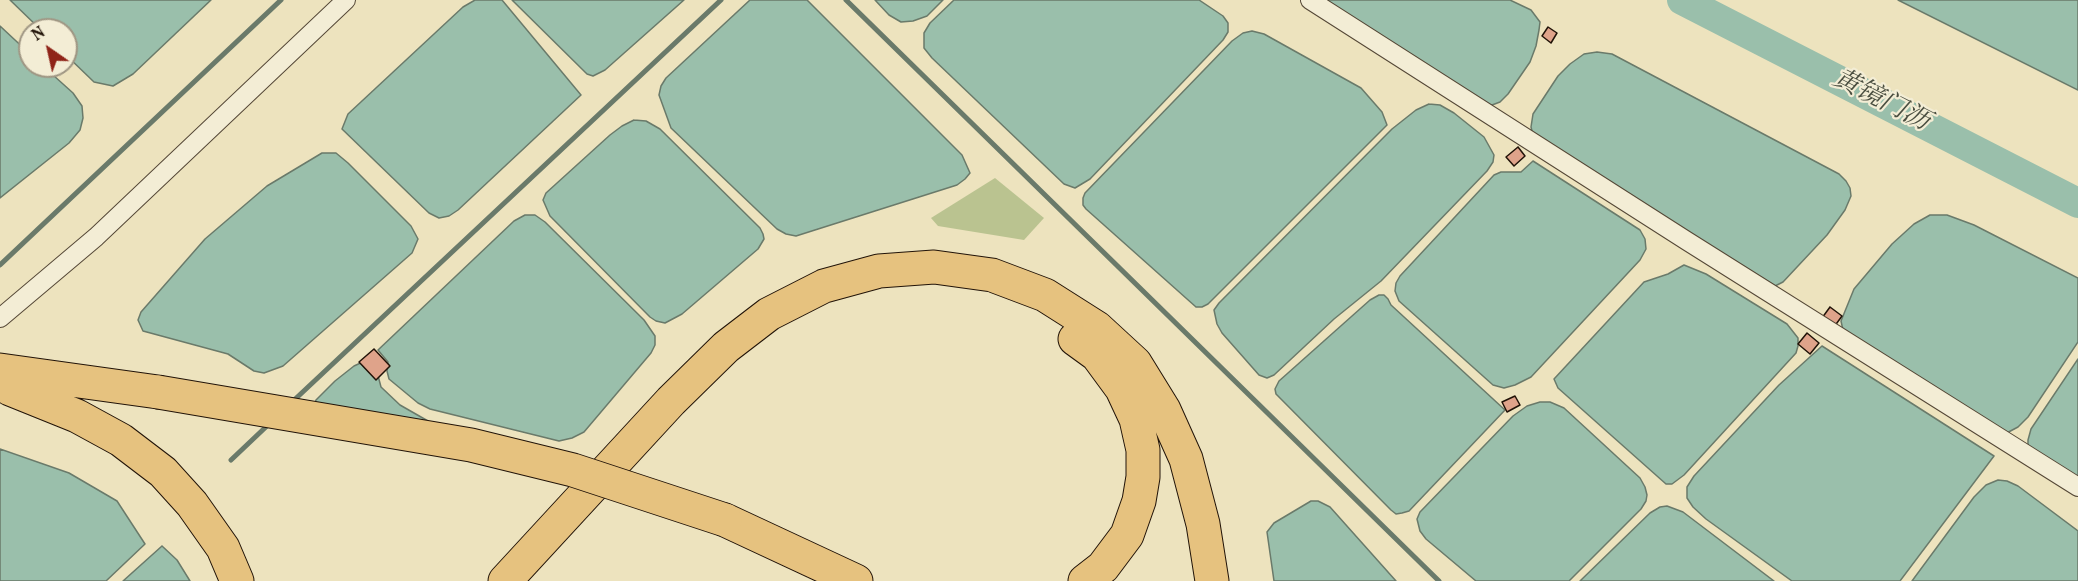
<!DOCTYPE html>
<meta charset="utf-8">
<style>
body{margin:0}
#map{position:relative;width:2078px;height:581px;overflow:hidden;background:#ede3be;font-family:Vollkorn,serif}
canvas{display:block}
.north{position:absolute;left:18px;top:18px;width:60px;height:60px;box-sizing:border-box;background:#f3edd5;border:2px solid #9f9683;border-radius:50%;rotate:326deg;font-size:16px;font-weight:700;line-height:24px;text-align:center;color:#211308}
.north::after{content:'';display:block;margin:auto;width:21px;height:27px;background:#8f2418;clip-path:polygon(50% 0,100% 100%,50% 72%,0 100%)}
</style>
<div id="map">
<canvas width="2078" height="581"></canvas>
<div class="north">N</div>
</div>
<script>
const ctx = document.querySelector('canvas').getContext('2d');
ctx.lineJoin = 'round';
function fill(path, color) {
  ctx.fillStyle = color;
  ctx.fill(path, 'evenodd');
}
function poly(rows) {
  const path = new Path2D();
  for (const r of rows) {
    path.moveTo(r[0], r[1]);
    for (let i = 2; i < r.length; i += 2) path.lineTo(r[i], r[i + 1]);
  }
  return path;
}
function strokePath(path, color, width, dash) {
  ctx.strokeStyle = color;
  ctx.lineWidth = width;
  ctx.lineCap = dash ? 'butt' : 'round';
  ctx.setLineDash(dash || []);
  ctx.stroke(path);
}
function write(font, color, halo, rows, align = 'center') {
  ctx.font = font + ' Vollkorn,"Noto Serif SC",serif';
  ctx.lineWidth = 4.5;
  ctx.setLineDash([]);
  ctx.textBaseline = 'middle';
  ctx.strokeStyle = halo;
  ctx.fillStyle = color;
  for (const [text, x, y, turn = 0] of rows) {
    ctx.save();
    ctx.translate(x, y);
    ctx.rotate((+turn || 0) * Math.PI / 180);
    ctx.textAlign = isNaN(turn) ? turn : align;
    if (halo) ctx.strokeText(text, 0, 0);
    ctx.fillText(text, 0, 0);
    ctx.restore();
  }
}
const green = poly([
 [995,178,1044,218,1024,240,938,226,931,218]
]);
const water = poly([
 [10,0,211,0,133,74,113,86,94,82,66,55,66,30,41,30,10,0],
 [475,0,502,0,581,95,458,210,449,216,439,218,429,213,342,129,348,114,463,7,475,0],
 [512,0,684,0,605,70,593,76,587,74,512,0],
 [750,0,807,0,962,155,970,173,965,179,957,185,796,236,786,234,777,229,671,128,659,95,661,86,666,78,750,0],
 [875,0,943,0,927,16,913,21,901,22,889,15,875,0],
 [954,0,1199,0,1223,16,1228,23,1228,32,1223,40,1090,179,1075,188,1064,184,932,58,924,48,924,33,930,23,954,0],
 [1318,0,1510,0,1531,10,1540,22,1539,30,1536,46,1530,62,1508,94,1500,102,1492,105,1483,104,1318,0],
 [1898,0,2078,0,2078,90,1898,0],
 [0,26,30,54,30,66,43,66,73,93,82,106,83,118,80,130,69,143,0,198,0,26],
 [1252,31,1264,34,1361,88,1382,112,1387,125,1208,304,1202,307,1196,307,1086,209,1083,205,1083,198,1085,193,1232,41,1243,33,1252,31],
 [1597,52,1612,54,1839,174,1846,181,1850,188,1851,196,1845,210,1827,235,1783,282,1775,286,1533,135,1531,127,1533,114,1558,76,1570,64,1584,54,1597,52],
 [1429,104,1440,105,1454,113,1484,137,1494,155,1493,162,1487,171,1381,281,1334,319,1274,375,1267,378,1259,375,1222,333,1217,324,1214,310,1219,303,1392,129,1416,110,1429,104],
 [634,120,646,121,660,129,760,228,763,234,764,239,758,249,682,314,665,323,656,321,650,317,550,216,543,200,546,193,610,135,622,126,634,120],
 [322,153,336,153,348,163,411,226,418,239,412,253,283,366,264,373,254,371,228,354,143,331,138,320,141,312,205,239,267,186,322,153],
 [1533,161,1640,230,1645,239,1646,249,1640,260,1531,377,1515,385,1504,388,1493,385,1399,301,1395,291,1396,283,1400,276,1494,175,1501,172,1521,172,1533,161],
 [525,215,535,215,545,222,644,320,655,336,655,345,651,353,584,432,572,438,559,441,430,409,418,403,389,379,387,371,388,362,378,350,514,221,525,215],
 [1930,215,1947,215,1974,225,2078,278,2078,342,2028,417,2018,427,2001,436,1843,330,1841,321,1854,289,1892,244,1914,224,1930,215],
 [1684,265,1706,274,1787,324,1798,338,1798,346,1796,353,1684,475,1672,484,1666,484,1558,388,1554,379,1644,282,1668,274,1684,265],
 [1379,295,1384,295,1388,299,1391,305,1505,410,1409,511,1402,513,1396,514,1391,510,1276,394,1275,389,1279,381,1370,300,1379,295],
 [1822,346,1994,456,1900,581,1792,581,1706,519,1693,507,1687,498,1687,487,1694,476,1779,385,1822,346],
 [2078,359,2078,483,2028,448,2028,440,2031,429,2078,359],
 [367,360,376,368,381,387,400,405,428,421,307,422,316,400,335,381,354,366,367,360],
 [1540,402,1550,402,1564,408,1640,478,1645,487,1647,495,1646,501,1641,509,1569,581,1476,581,1426,539,1420,531,1417,519,1420,512,1513,416,1527,406,1540,402],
 [0,449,69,473,117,501,145,544,106,581,0,581,0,449],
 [1998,480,2007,481,2018,486,2078,531,2078,581,1912,581,1974,497,1986,485,1998,480],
 [1311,501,1318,501,1330,507,1396,581,1274,581,1267,532,1274,523,1311,501],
 [1667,506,1683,512,1774,581,1580,581,1650,513,1660,507,1667,506],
 [162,546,177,560,190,581,123,581,162,546]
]);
const stream = poly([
 [846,0,1439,581],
 [0,265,281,0],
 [291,403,721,0],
 [231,460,269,424]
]);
const river = poly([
 [1682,0,2078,203]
]);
const building = poly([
 [1548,27,1557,33,1551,43,1542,36,1548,27],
 [1518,147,1525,156,1514,166,1506,157,1518,147],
 [1830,307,1842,316,1834,327,1822,318,1830,307],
 [1807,333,1819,343,1810,354,1798,344,1807,333],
 [374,349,390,366,376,380,359,362,374,349],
 [1515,396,1520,405,1507,412,1502,402,1515,396]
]);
const street = poly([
 [1310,0,1687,241,2078,487],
 [0,318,96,237,346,0]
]);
const highway = poly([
 [1075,339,1097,355,1122,389,1136,419,1143,450,1143,477,1139,501,1127,535,1103,567,1085,581],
 [0,370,158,392],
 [10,389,77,416,121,440,163,472,192,504,223,548,237,581],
 [725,520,856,581],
 [505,581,671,401,726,347,769,314,824,286,879,271,934,267,992,275,1045,295,1097,328,1135,363,1164,410,1186,459,1203,524,1212,581]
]);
const highwayBridge = poly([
 [158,392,471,445,573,470,725,520]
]);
const waterNames = [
 ["黄镜门沥",1880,102,27]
];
fill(green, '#bac390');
fill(water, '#9abfab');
strokePath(water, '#6a7a6a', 1.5);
strokePath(stream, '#6a7a6a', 5);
strokePath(river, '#9abfab', 30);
fill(building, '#dfa38a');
strokePath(building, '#211308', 1.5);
strokePath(street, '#544736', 20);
strokePath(highway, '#211308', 35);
strokePath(street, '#f3edd5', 18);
strokePath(highway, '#e6c27f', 33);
strokePath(highwayBridge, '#211308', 35, []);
strokePath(highwayBridge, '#e6c27f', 33);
write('italic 26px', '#4b4f41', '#f3edd5', waterNames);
</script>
